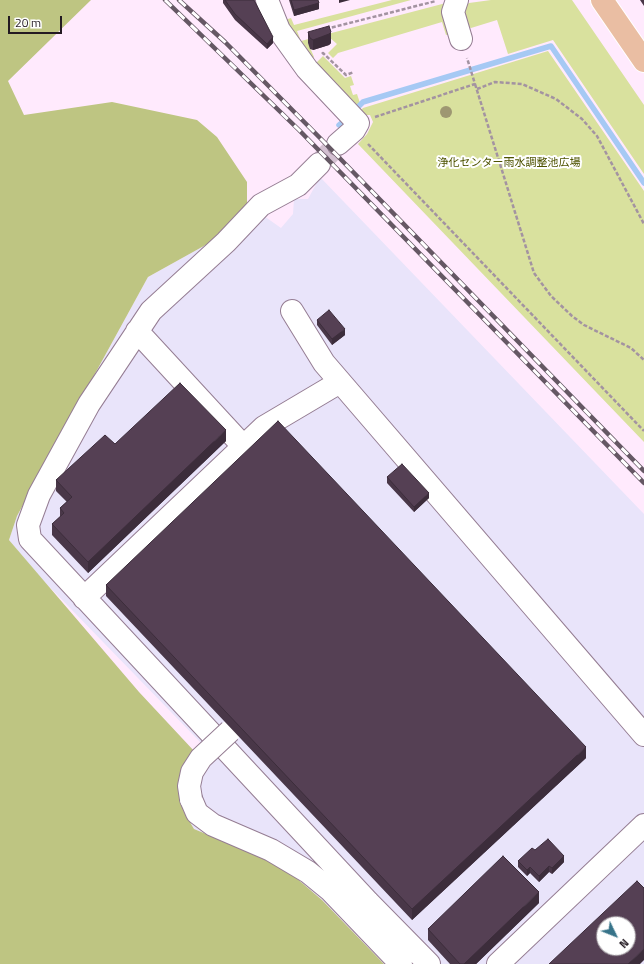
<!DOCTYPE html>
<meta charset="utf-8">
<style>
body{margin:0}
#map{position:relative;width:644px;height:964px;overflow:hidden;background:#ffeafd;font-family:"Titillium Web",sans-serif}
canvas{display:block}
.north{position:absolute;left:596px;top:916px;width:40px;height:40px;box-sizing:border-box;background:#fff;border:1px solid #a7a3a7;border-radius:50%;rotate:133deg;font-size:11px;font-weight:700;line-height:16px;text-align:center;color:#231a22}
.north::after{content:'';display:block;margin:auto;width:14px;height:18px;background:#367389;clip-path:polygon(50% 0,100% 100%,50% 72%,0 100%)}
.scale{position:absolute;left:8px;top:16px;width:54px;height:18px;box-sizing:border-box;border:2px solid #231a22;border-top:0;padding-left:5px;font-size:12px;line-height:14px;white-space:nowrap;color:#231a22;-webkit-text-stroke:3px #fff;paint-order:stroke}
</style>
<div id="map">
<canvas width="644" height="964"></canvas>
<div class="north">N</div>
<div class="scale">20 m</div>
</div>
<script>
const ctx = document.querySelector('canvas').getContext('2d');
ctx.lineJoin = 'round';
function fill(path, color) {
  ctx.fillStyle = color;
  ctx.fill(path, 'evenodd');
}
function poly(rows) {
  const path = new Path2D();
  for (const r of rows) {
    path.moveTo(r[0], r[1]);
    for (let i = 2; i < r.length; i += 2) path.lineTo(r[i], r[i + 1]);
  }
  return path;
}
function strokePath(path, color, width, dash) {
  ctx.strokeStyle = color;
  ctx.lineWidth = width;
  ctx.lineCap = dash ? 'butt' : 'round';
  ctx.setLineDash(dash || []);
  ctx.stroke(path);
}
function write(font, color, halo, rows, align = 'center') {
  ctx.font = font + ' "Titillium Web","Noto Sans JP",sans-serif';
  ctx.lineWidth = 4;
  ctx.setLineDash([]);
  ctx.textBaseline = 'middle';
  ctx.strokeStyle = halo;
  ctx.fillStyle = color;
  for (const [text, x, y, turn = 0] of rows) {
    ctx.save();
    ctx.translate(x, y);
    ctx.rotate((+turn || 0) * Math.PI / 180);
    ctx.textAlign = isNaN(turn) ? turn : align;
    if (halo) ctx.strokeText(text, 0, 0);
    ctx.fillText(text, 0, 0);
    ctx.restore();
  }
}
const industrial = poly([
 [320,177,644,514,644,964,384,964,322,900,281,865,194,829,184,812,180,795,202,744,38,575,9,540,17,516,148,277,220,237,247,204,281,228,293,214,294,199,308,199],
 [604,924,628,924,628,948,604,948]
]);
const green = poly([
 [392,0,411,0,297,31,301,41,446,3,445,14,451,34,446,35,442,22,338,53,333,58,328,53,337,44,329,37,308,43,314,57,311,61,314,65,323,56,345,78,351,76,354,85,350,86,353,95,357,94,360,103,351,109,319,77,298,50,282,21,291,18,294,25],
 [491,0,572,0,644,105,644,174,553,40,508,54,497,20,471,28,466,26,463,7,469,3],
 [548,51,644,191,644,442,358,144,367,134,373,122,370,115,360,115,358,113,363,108]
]);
const forest = poly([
 [0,0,91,0,8,81,24,115,112,102,197,120,217,137,247,182,247,204,220,237,148,277,17,516,9,540,139,692,195,752,180,795,184,812,194,829,281,865,322,900,384,964,0,964]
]);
const stream = poly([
 [354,111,363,102,551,46,644,183],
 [339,125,345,120]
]);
const minorTunnel = poly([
 [319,164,338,144]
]);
const path = poly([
 [326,29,436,1],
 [322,54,323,53,346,75,354,72],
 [475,84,534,273,551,296,572,316,584,325,631,348,644,360],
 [477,89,495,82,522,84,556,99,582,119,597,136,644,224],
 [375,117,475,84,467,58],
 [368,144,644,431]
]);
const minor = poly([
 [267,0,279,30,307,69,358,123,354,130,338,144],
 [457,0,453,12,461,39],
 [319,164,298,185,261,205,226,242,151,311,89,404,39,495,28,525,30,539,368,902,429,964],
 [292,311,324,363,644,735],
 [137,331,244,447],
 [84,598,264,427,340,382],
 [191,799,197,813,213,825,271,850,308,872,330,890,401,964],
 [498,964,644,825]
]);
const major = poly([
 [602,0,644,61]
]);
const rail = poly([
 [165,0,299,130,644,483],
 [179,0,225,42,322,140,644,471]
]);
const minorBridge = poly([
 [191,799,189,786,192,772,201,758,230,731]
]);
const trees = [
 [446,112]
];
const wall = poly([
 [223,0,254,0,273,43,267,49,235,20,223,3],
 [289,0,318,0,319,9,294,16],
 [640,0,644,0,644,6],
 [308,32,331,43,329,45,313,50,310,49,308,43],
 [317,320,345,335,332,345,317,325],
 [226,441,88,573,52,535,52,524,60,517,60,508,67,502,56,491,56,480,115,444],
 [387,477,429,498,414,512,387,483],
 [106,585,586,758,412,920,106,596],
 [535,850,564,862,552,874,549,872,539,882,530,873,527,876,518,867,518,861],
 [539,903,476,964,450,964,428,940,428,929]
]);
const shadedWall = poly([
 [339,0,350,0,339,3],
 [319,3,319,9,294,16,294,10],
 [331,32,331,43,329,45,313,50,313,40],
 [273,37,273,43,267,49,267,44],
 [345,329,345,335,332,345,332,339],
 [226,430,226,441,88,573,88,562],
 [429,493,429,498,414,512,414,507],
 [586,747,586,758,412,920,412,909],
 [564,856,564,862,552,874,552,868],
 [549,866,549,872,539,882,539,876],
 [530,867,530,873,527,876,527,870],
 [539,892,539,903,476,964,464,964],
 [644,949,644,960,640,964,628,964]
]);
const building = poly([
 [225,0,254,0,273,37,267,44,235,14,225,0],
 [291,0,318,0,319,3,294,10,291,0],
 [329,26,331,32,329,34,313,40,310,38,308,32,329,26],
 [329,310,345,329,332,339,317,320,329,310],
 [180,383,226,430,88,562,52,524,64,513,60,508,72,497,56,480,105,435,115,444,180,383],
 [278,421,586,747,412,909,106,585,278,421],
 [402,464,429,493,414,507,387,477,402,464],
 [548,839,564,856,552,868,549,866,539,876,530,867,527,870,518,861,532,848,535,850,548,839],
 [503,856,539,892,464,964,460,964,428,929,503,856],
 [637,881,644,888,644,949,628,964,549,964,637,881],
 [604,924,628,924,628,948,604,948,604,924]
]);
const parkNames = [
 ["浄化センター雨水調整池広場",509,163]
];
fill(industrial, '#e9e4fa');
fill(green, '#d9e19e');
fill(forest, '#bec582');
strokePath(stream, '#a6c9f4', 5.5);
strokePath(minorTunnel, '#d3c0d1', 22, [22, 11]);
strokePath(minor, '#957d93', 24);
strokePath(major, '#fff', 24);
strokePath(path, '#a393a1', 2.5, [4, 2]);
strokePath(minor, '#fff', 22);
strokePath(major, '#eabea3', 22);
strokePath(rail, '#655864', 4.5);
strokePath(rail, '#fff', 3, [9]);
strokePath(minorBridge, '#957d93', 24, []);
strokePath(minorBridge, '#fff', 22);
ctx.fillStyle = '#9e9772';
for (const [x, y] of trees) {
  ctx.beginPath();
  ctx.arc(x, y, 6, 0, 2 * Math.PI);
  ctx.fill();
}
fill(wall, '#493748');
fill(shadedWall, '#3c2d3b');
fill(building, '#554054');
strokePath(building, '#3c2d3b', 1);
write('11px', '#4e5300', '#fff', parkNames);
</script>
